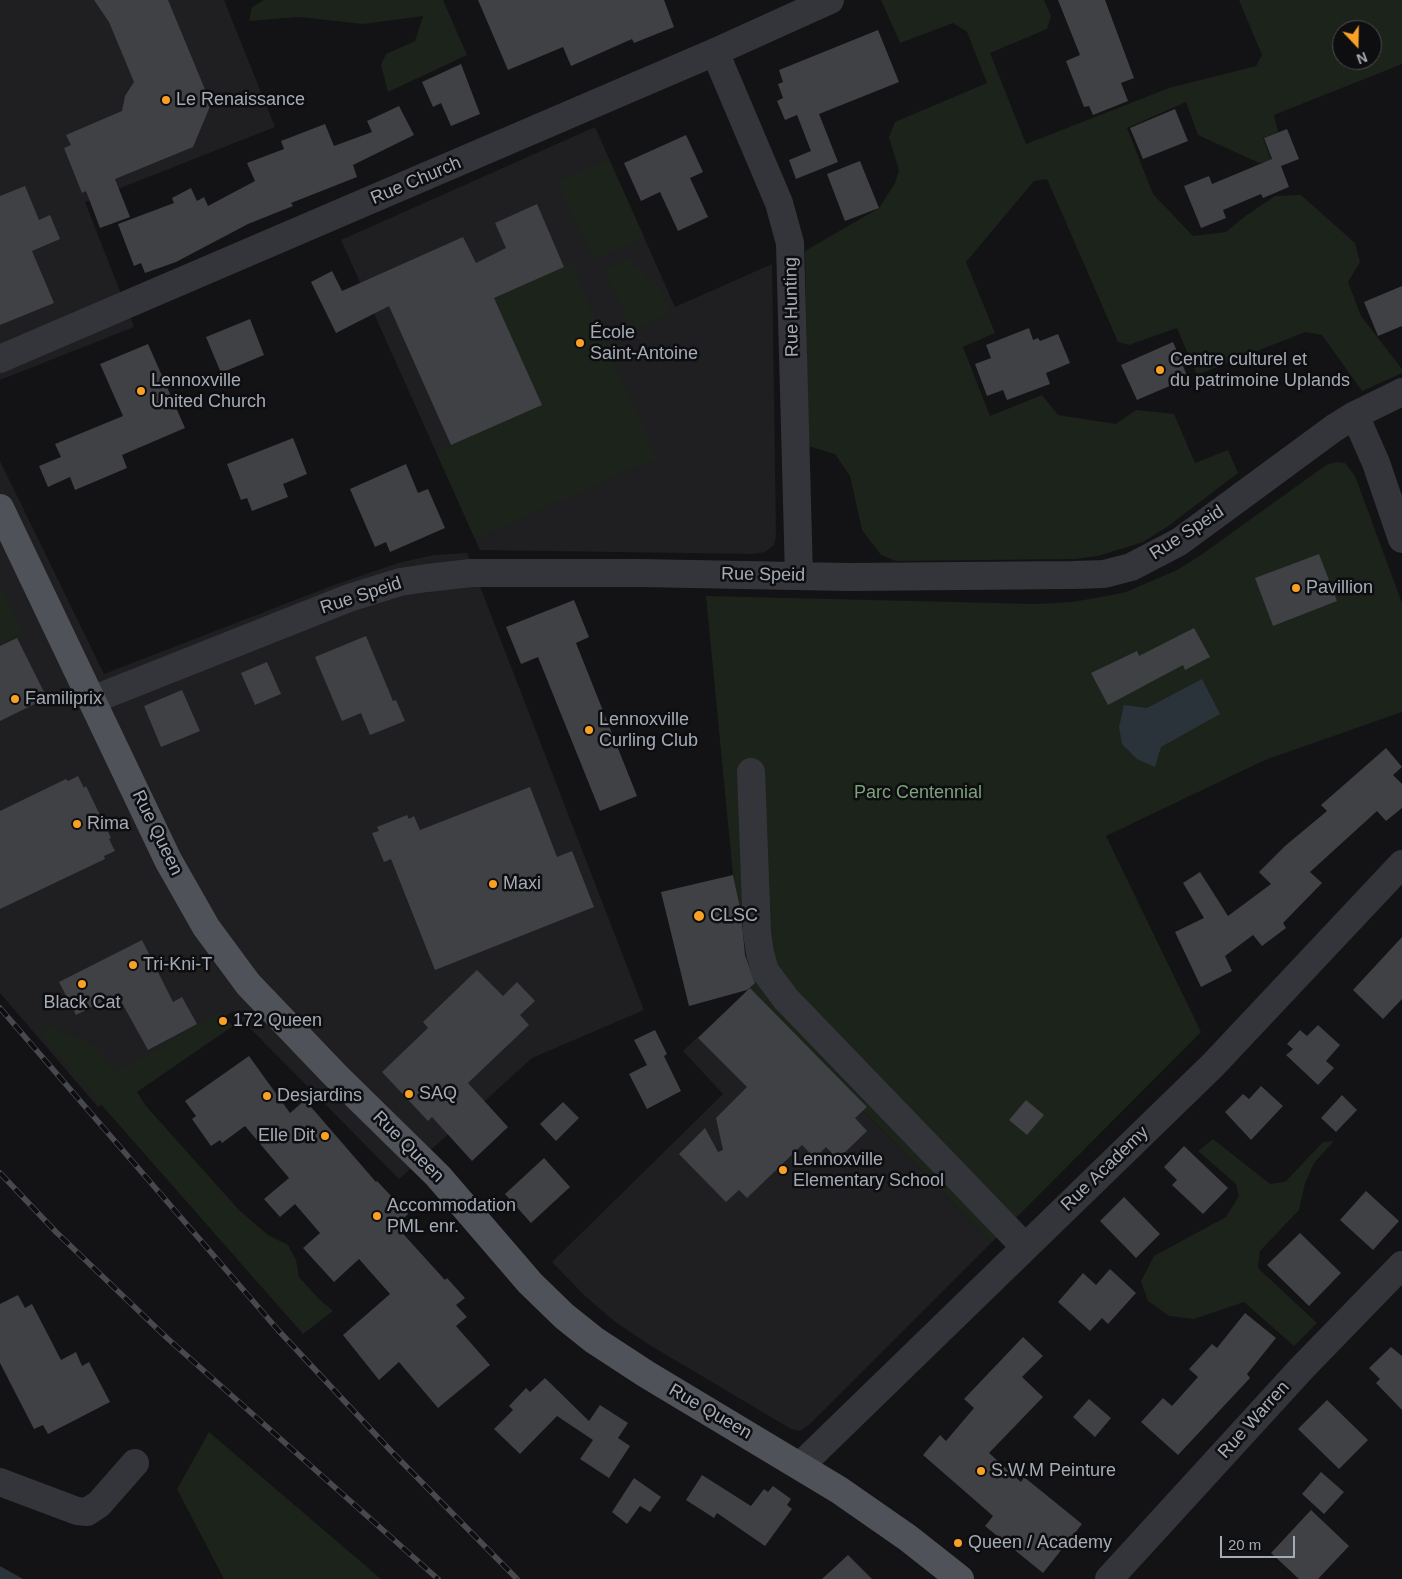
<!DOCTYPE html>
<meta charset="utf-8">
<style>
body{margin:0}
#map{position:relative;width:1402px;height:1579px;overflow:hidden;background:#131315;font-family:Arial,sans-serif}
canvas{display:block}
.north{position:absolute;left:1332px;top:20px;width:50px;height:50px;box-sizing:border-box;background:#0e0e10;border:1px solid #4a4d52;border-radius:50%;rotate:159deg;font-size:14px;font-weight:700;line-height:20px;text-align:center;color:#a4abb6}
.north::after{content:'';display:block;margin:auto;width:18px;height:22px;background:#faa125;clip-path:polygon(50% 0,100% 100%,50% 72%,0 100%)}
.scale{position:absolute;left:1220px;top:1536px;width:75px;height:22px;box-sizing:border-box;border:2px solid #a4abb6;border-top:0;padding-left:6px;font-size:15px;line-height:18px;white-space:nowrap;color:#a4abb6;-webkit-text-stroke:4px #0e0e10;paint-order:stroke}
</style>
<div id="map">
<canvas width="1402" height="1579"></canvas>
<div class="north">N</div>
<div class="scale">20 m</div>
</div>
<script>
const ctx = document.querySelector('canvas').getContext('2d');
ctx.lineJoin = 'round';
function fill(path, color) {
  ctx.fillStyle = color;
  ctx.fill(path, 'evenodd');
}
function poly(rows) {
  const path = new Path2D();
  for (const r of rows) {
    path.moveTo(r[0], r[1]);
    for (let i = 2; i < r.length; i += 2) path.lineTo(r[i], r[i + 1]);
  }
  return path;
}
function strokePath(path, color, width, dash) {
  ctx.strokeStyle = color;
  ctx.lineWidth = width;
  ctx.lineCap = dash ? 'butt' : 'round';
  ctx.setLineDash(dash || []);
  ctx.stroke(path);
}
function write(font, color, halo, rows, align = 'center') {
  ctx.font = font + ' Arial,sans-serif';
  ctx.lineWidth = 5;
  ctx.setLineDash([]);
  ctx.textBaseline = 'middle';
  ctx.strokeStyle = halo;
  ctx.fillStyle = color;
  for (const [text, x, y, turn = 0] of rows) {
    ctx.save();
    ctx.translate(x, y);
    ctx.rotate((+turn || 0) * Math.PI / 180);
    ctx.textAlign = isNaN(turn) ? turn : align;
    if (halo) ctx.strokeText(text, 0, 0);
    ctx.fillText(text, 0, 0);
    ctx.restore();
  }
}
const built = poly([
 [0,0,224,0,275,127,85,202,134,327,0,380],
 [595,127,675,307,772,264,776,536,774,545,765,552,753,554,480,550,341,240],
 [0,461,104,674,334,585,398,563,434,555,467,553,644,1010,532,1058,399,1179,233,1011,98,1107,0,993],
 [750,988,867,1107,863,1111,992,1242,809,1425,800,1431,791,1429,648,1344,614,1321,584,1295,552,1262,723,1094,683,1051]
]);
const green = poly([
 [264,0,443,0,467,55,388,92,381,65,386,54,415,41,423,16,363,24,299,17,249,21,252,7],
 [881,0,1044,0,1051,16,1047,29,990,53,1026,144,1169,88,1256,66,1262,55,1239,0,1402,0,1402,64,1274,115,1278,132,1263,138,1272,162,1259,163,1198,135,1186,102,1127,128,1153,194,1193,236,1226,232,1244,217,1275,196,1301,195,1355,243,1360,262,1348,282,1361,316,1402,369,1402,373,1362,391,1322,335,1305,332,1197,375,1177,328,1129,345,1118,342,1047,179,1034,181,966,262,995,333,963,347,990,416,1042,395,1058,415,1116,424,1136,410,1174,414,1195,463,1228,450,1238,473,1167,527,1143,542,1098,556,1075,559,896,561,881,555,862,530,850,476,835,454,808,446,805,251,879,208,895,183,899,171,889,137,895,122,987,83,967,32,953,23,900,43],
 [1342,30,1372,30,1372,60,1342,60],
 [609,159,644,237,593,260,558,182],
 [629,258,634,270,641,267,647,282,655,279,671,314,632,331,604,270],
 [571,264,657,458,475,539,436,452,541,405,494,298],
 [1337,462,1345,463,1355,476,1402,603,1402,712,1265,760,1106,836,1201,1032,992,1242,863,1111,867,1107,750,988,747,989,745,981,755,978,733,875,706,596,1037,604,1072,602,1107,596,1126,592,1177,570,1201,555,1326,465],
 [0,585,22,633,0,644],
 [219,1012,233,1026,137,1092,146,1106,239,1210,268,1235,288,1245,296,1260,299,1277,319,1299,333,1311,303,1334,41,1036,48,1024,92,1044,118,1072],
 [1213,1139,1270,1184,1285,1182,1323,1142,1334,1141,1314,1163,1305,1183,1299,1210,1260,1251,1258,1268,1317,1323,1294,1346,1244,1302,1194,1319,1169,1316,1148,1301,1141,1281,1154,1256,1226,1217,1239,1196,1236,1184,1198,1151],
 [209,1432,381,1579,224,1579,177,1489]
]);
const water = poly([
 [1202,679,1220,714,1161,747,1155,767,1137,759,1122,744,1119,727,1124,705,1147,708],
 [0,1566,23,1579,0,1579]
]);
const building = poly([
 [94,0,168,0,211,104,193,147,115,179,130,217,100,228,86,191,82,193,64,148,71,145,66,135,122,111,125,96,134,82,109,22],
 [478,0,664,0,674,27,634,43,632,39,571,66,563,47,508,70],
 [1058,0,1105,0,1134,78,1121,83,1128,101,1093,115,1089,106,1084,107,1066,61,1080,55],
 [878,30,899,82,819,114,838,162,796,179,789,160,811,151,797,115,785,120,777,101,783,98,778,84,783,82,779,70],
 [461,64,480,114,451,126,441,103,433,107,422,82],
 [399,106,414,135,353,165,357,177,291,203,293,206,248,224,176,262,145,273,141,263,134,266,118,224,174,203,172,198,191,188,197,201,204,197,208,206,255,181,247,163,284,149,281,141,325,124,334,146,372,132,367,121],
 [1175,109,1188,141,1143,159,1130,128],
 [1287,129,1299,159,1281,166,1289,187,1263,198,1261,194,1223,210,1226,218,1201,228,1184,186,1209,176,1212,184,1272,159,1264,138],
 [686,135,703,172,690,178,708,217,678,231,660,192,641,201,624,163],
 [860,161,879,208,845,221,827,174],
 [25,186,39,220,50,215,60,239,32,251,54,303,0,325,0,196],
 [537,204,564,267,494,298,542,405,451,445,389,306,336,333,311,282,332,271,342,291,463,237,476,263,506,248,495,223],
 [1402,286,1402,326,1378,336,1364,302],
 [250,319,264,355,221,373,206,337],
 [1029,328,1033,340,1038,338,1040,341,1058,334,1070,363,1046,373,1050,384,1007,400,1003,390,987,396,975,364,991,358,986,345],
 [1173,342,1188,378,1137,400,1121,365],
 [148,344,185,428,122,455,127,468,75,490,70,477,48,487,39,466,61,457,55,444,123,416,100,364],
 [293,438,307,474,283,484,288,497,252,511,247,498,241,500,227,464],
 [406,464,418,493,428,489,445,528,390,552,386,542,375,547,350,489],
 [1319,554,1337,601,1273,626,1255,578],
 [574,600,589,637,576,643,637,796,600,811,538,657,521,664,506,627],
 [1194,628,1210,657,1185,670,1183,665,1108,705,1091,673,1137,651,1139,656],
 [366,636,393,701,396,700,405,721,370,735,361,713,342,721,315,657],
 [17,638,47,698,0,721,0,646],
 [267,662,281,694,255,705,241,673],
 [182,690,200,731,161,747,144,706],
 [1386,748,1402,767,1393,775,1402,784,1402,808,1386,821,1377,811,1310,872,1322,883,1283,923,1286,928,1262,946,1253,935,1225,956,1232,971,1201,987,1175,932,1204,918,1183,883,1200,872,1228,916,1271,884,1259,872,1285,846,1327,811,1321,805],
 [78,776,84,788,86,786,111,838,109,839,115,851,104,856,105,859,0,909,0,811,66,779,68,781],
 [530,787,557,857,572,851,594,907,435,970,391,859,384,862,372,833,379,831,377,827,407,815,409,819,414,816,420,830],
 [733,875,741,912,745,955,755,983,747,990,689,1006,661,892],
 [1402,937,1402,999,1383,1019,1353,990],
 [142,940,173,1002,182,997,197,1024,148,1050,117,994,76,1015,59,982],
 [477,970,503,996,517,982,535,1001,520,1015,529,1025,468,1083,508,1127,472,1161,432,1117,428,1121,382,1072,428,1028,423,1022],
 [750,988,867,1107,855,1118,867,1131,838,1159,826,1147,815,1158,802,1145,747,1198,739,1190,726,1202,679,1154,705,1128,718,1152,723,1150,716,1118,747,1087,698,1038],
 [1318,1025,1340,1045,1326,1061,1334,1068,1318,1085,1286,1055,1293,1049,1287,1044,1300,1030,1307,1036],
 [655,1030,667,1054,664,1056,681,1091,647,1109,629,1074,647,1065,634,1040],
 [249,1056,290,1113,305,1100,376,1182,377,1181,408,1214,396,1226,445,1280,447,1278,465,1298,456,1305,467,1317,456,1326,490,1365,438,1408,399,1362,379,1380,343,1335,390,1294,359,1259,334,1282,303,1248,320,1233,295,1204,280,1217,264,1199,289,1178,245,1126,222,1143,220,1140,211,1146,192,1119,196,1116,185,1101],
 [1261,1086,1283,1106,1251,1140,1225,1112,1243,1094,1249,1099],
 [1342,1095,1357,1110,1336,1132,1321,1118],
 [1026,1100,1044,1115,1027,1135,1009,1120],
 [563,1102,579,1118,556,1141,540,1124],
 [1184,1146,1228,1188,1203,1214,1172,1185,1177,1180,1164,1167],
 [544,1158,570,1187,531,1223,505,1194],
 [1366,1191,1399,1221,1373,1250,1340,1220],
 [1124,1197,1160,1234,1136,1258,1100,1221],
 [1300,1233,1341,1273,1309,1306,1267,1265],
 [1110,1269,1136,1293,1108,1324,1102,1318,1090,1331,1058,1302,1083,1273,1096,1285],
 [18,1295,25,1308,32,1304,61,1360,76,1352,82,1366,89,1362,110,1402,48,1434,43,1425,34,1429,0,1363,0,1304],
 [1245,1313,1276,1338,1247,1374,1250,1378,1178,1455,1141,1422,1163,1398,1172,1406,1198,1377,1189,1369,1212,1344,1217,1348],
 [1023,1337,1043,1356,1022,1377,1043,1397,989,1453,1021,1482,1024,1477,1082,1524,1043,1573,985,1526,993,1516,923,1455,940,1435,946,1441,974,1408,964,1399],
 [1391,1347,1402,1356,1402,1410,1376,1383,1380,1379,1369,1368],
 [545,1378,589,1421,600,1405,628,1423,618,1438,630,1446,609,1478,580,1459,593,1440,557,1416,520,1454,494,1429,513,1410,509,1406,526,1388,530,1392],
 [1089,1399,1111,1418,1095,1437,1073,1417],
 [1327,1400,1368,1440,1339,1469,1298,1429],
 [1321,1472,1344,1492,1324,1514,1302,1494],
 [702,1475,751,1506,764,1489,768,1492,773,1486,791,1499,787,1505,792,1509,765,1546,717,1513,714,1518,686,1500],
 [634,1478,661,1497,650,1512,640,1506,627,1524,612,1512],
 [1311,1510,1349,1546,1318,1579,1299,1579,1271,1553],
 [848,1555,872,1579,822,1579]
]);
const minor = poly([
 [715,52,779,203,790,243,799,576],
 [0,359,715,52,830,0],
 [1355,415,1376,463,1402,539],
 [92,700,349,598,400,582,427,578,471,573,640,573,849,577,1072,575,1104,574,1131,567,1179,542,1334,428,1355,415,1402,392],
 [751,772,757,933,760,953,765,971,786,999,1025,1247],
 [800,1466,1213,1065,1402,864],
 [0,1482,77,1511,87,1512,99,1504,135,1463],
 [1109,1579,1301,1369,1402,1265]
]);
const major = poly([
 [0,508,168,860,206,927,248,984,335,1075,438,1176,530,1283,564,1316,594,1340,646,1374,839,1490,908,1538,960,1579]
]);
const rail = poly([
 [0,1008,278,1330,391,1451,517,1579],
 [0,1173,56,1232,167,1338,438,1579]
]);
const markers = [
 [166,100,5,"#faa125"],
 [580,343,5,"#faa125"],
 [1160,370,5,"#faa125"],
 [141,391,5,"#faa125"],
 [1296,588,5,"#faa125"],
 [15,699,5,"#faa125"],
 [589,730,5,"#faa125"],
 [77,824,5,"#faa125"],
 [493,884,5,"#faa125"],
 [699,916,6,"#faa125"],
 [133,965,5,"#faa125"],
 [82,984,5,"#faa125"],
 [223,1021,5,"#faa125"],
 [409,1094,5,"#faa125"],
 [267,1096,5,"#faa125"],
 [325,1136,5,"#faa125"],
 [783,1170,5,"#faa125"],
 [377,1216,5,"#faa125"],
 [981,1471,5,"#faa125"],
 [958,1543,5,"#faa125"]
];
const poiNames = [
 ["Le Renaissance",176,100],
 ["École",590,333],
 ["Saint-Antoine",590,354],
 ["Centre culturel et",1170,360],
 ["du patrimoine Uplands",1170,381],
 ["Lennoxville",151,381],
 ["United Church",151,402],
 ["Pavillion",1306,588],
 ["Familiprix",25,699],
 ["Lennoxville",599,720],
 ["Curling Club",599,741],
 ["Rima",87,824],
 ["Maxi",503,884],
 ["CLSC",710,916],
 ["Tri-Kni-T",143,965],
 ["Black Cat",82,1003,"center"],
 ["172 Queen",233,1021],
 ["SAQ",419,1094],
 ["Desjardins",277,1096],
 ["Elle Dit",315,1136,"right"],
 ["Lennoxville",793,1160],
 ["Elementary School",793,1181],
 ["Accommodation",387,1206],
 ["PML enr.",387,1227],
 ["S.W.M Peinture",991,1471],
 ["Queen / Academy",968,1543]
];
const streetNames = [
 ["Rue Church",416,181,-23],
 ["Rue Hunting",792,307,-91],
 ["Rue Speid",1187,533,-33],
 ["Rue Speid",763,575,1],
 ["Rue Speid",361,596,-18],
 ["Rue Queen",157,833,64],
 ["Rue Queen",408,1147,45],
 ["Rue Academy",1105,1169,-44],
 ["Rue Queen",710,1412,30],
 ["Rue Warren",1254,1420,-48]
];
const parkNames = [
 ["Parc Centennial",918,793]
];
fill(built, '#1f1f22');
fill(green, '#1b231b');
fill(water, '#293339');
fill(building, '#3f4145');
strokePath(minor, '#34353a', 28);
strokePath(major, '#505259', 28);
strokePath(rail, '#47494f', 5.5);
strokePath(rail, '#0e0e10', 4, [11]);
for (const [x, y, r, color] of markers) {
  const dot = new Path2D();
  dot.arc(x, y, r, 0, 2 * Math.PI);
  ctx.fillStyle = color;
  ctx.fill(dot);
  strokePath(dot, '#0e0e10', 2);
}
write('18px', '#a4abb6', '#0e0e10', poiNames, 'left');
write('18px', '#a4abb6', '#0e0e10', streetNames);
write('18px', '#7ba27a', '#0e0e10', parkNames);
</script>
